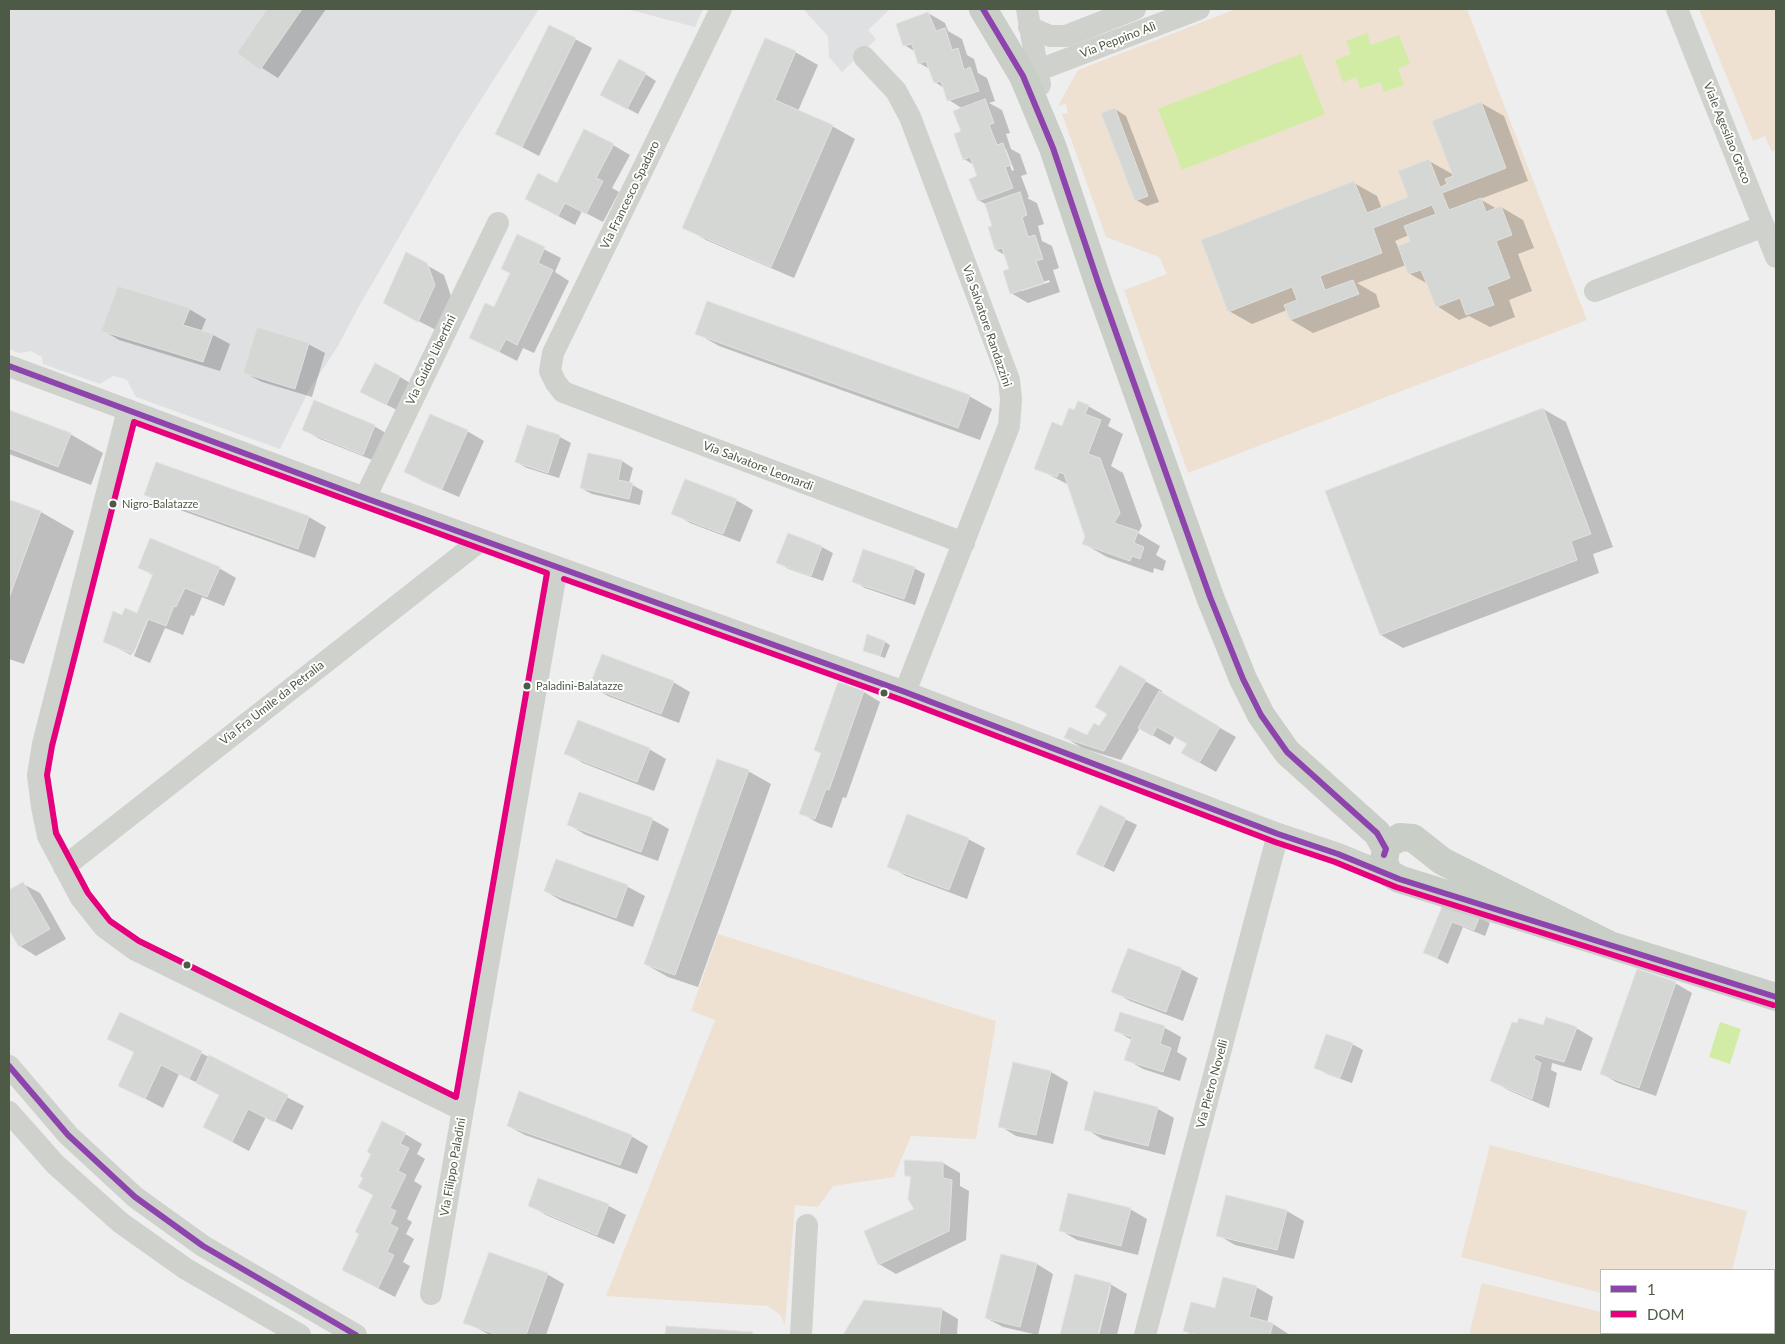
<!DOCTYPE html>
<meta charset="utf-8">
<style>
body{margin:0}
#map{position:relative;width:1785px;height:1344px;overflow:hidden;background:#eeeeef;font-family:Lato,sans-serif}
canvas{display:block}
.frame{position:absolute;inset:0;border:10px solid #4d5a45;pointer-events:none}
.legend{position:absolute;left:1600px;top:1269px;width:175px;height:65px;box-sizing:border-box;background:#fff;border:1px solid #b8bdb5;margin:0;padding:6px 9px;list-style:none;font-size:15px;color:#4d5a45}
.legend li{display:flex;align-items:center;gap:10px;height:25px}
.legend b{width:25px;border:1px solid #b8bdb5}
</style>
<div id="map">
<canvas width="1785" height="1344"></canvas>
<div class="frame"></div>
<ul class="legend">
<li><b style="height:6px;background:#8e44ad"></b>1</li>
<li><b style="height:6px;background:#e5007d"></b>DOM</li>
</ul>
</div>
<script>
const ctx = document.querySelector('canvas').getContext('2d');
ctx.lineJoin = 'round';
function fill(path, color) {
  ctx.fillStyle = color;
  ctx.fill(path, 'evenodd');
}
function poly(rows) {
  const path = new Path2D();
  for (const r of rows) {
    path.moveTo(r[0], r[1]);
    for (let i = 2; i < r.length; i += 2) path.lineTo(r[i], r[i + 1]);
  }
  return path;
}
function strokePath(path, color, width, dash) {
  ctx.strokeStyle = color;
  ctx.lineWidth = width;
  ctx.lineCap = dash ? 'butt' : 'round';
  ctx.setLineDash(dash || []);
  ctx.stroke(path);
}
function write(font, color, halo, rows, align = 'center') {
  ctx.font = font + ' Lato,sans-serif';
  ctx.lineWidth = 4;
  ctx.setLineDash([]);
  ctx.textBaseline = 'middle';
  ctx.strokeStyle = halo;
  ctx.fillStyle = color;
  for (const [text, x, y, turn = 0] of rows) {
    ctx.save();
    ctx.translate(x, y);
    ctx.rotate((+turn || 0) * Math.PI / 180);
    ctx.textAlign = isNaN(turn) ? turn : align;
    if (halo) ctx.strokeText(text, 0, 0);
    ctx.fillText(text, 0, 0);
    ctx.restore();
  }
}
const education = poly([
 [9,9,539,9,459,134,359,306,338,346,309,390,280,449,136,397,127,380,121,378,113,376,100,384,43,364,42,357,31,351,19,353,9,349],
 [612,9,703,9,695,27,627,9],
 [803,9,890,9,868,30,876,39,842,72,829,57,828,36]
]);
const green = poly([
 [1236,9,1467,9,1587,320,1188,473,1124,290,1167,274,1159,257,1106,237,1062,114,1068,113,1066,104,1058,106,1078,70],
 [1699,9,1776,9,1776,150,1772,152,1765,136,1753,141],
 [718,934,996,1021,976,1139,911,1136,894,1177,833,1186,818,1207,795,1205,785,1325,780,1315,768,1306,606,1296,715,1020,691,1011],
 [1490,1145,1747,1211,1732,1270,1601,1270,1601,1293,1461,1257],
 [1482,1283,1601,1312,1601,1333,1618,1333,1617,1335,1469,1335]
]);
const water = poly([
 [1367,33,1371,45,1399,35,1410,64,1398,68,1404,85,1384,92,1380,82,1360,89,1356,77,1343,82,1335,60,1351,54,1346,41],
 [1301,54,1325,114,1182,170,1158,109],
 [1720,1022,1741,1029,1730,1064,1709,1057]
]);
const shadow = poly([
 [269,9,326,9,278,78,238,53],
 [928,13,945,23,948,31,962,39,967,55,974,59,978,73,987,78,995,101,989,103,1002,110,1010,133,1006,134,1011,149,1020,154,1027,174,1021,176,1029,197,1027,198,1037,203,1044,224,1038,226,1042,241,1052,246,1059,268,1053,270,1060,292,1028,303,1011,293,1010,270,1005,255,996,250,994,227,987,205,978,200,979,177,974,165,964,159,962,132,963,109,949,100,944,88,935,82,930,69,919,63,916,52,904,45],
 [1004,149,1006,149,1014,170,1012,171],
 [1049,280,1050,282,1022,291,1022,289],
 [575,39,592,48,539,156,497,134],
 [795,52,818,65,798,111,832,126,855,139,794,278,706,240,684,227],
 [645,74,656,81,638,114,613,101],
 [1481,103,1504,116,1528,181,1480,199,1497,209,1501,207,1523,220,1534,248,1518,254,1532,291,1509,300,1515,317,1490,327,1469,316,1459,320,1437,306,1428,284,1410,274,1406,265,1357,283,1376,294,1380,307,1313,333,1291,320,1287,310,1252,324,1229,311,1354,183,1377,196,1382,209,1410,198,1429,161,1454,175],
 [1409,235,1411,242,1398,247,1395,241],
 [1115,109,1126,116,1159,202,1147,206,1136,200],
 [613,145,630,155,612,188,619,192,603,222,582,211,575,225,543,208,557,184],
 [518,236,561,258,555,272,569,281,534,353,523,348,517,361,470,337,494,309,511,274,502,269],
 [407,254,444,275,451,296,436,330,401,312],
 [189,309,206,319,201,332,213,335,230,344,220,371,119,340,102,330],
 [696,333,969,396,992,409,980,440,719,346],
 [308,344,325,353,312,397,262,382,245,373],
 [400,377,410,383,397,410,373,398],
 [1088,406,1111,419,1108,426,1123,434,1111,466,1123,473,1142,526,1138,533,1160,546,1156,555,1166,561,1163,571,1154,568,1153,573,1107,557,1084,544,1086,537,1069,485,1036,468,1075,411],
 [1543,409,1566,422,1613,547,1593,554,1599,573,1403,648,1381,635],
 [9,411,70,434,103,453,91,485,9,454],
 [374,426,391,436,380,463,320,439,304,430],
 [528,426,560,437,571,443,559,478,527,468,516,462],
 [467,431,484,441,459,497,422,481,405,471],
 [622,461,633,468,629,483,643,491,640,505,592,494,581,488],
 [157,463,309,517,326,527,315,558,163,504,146,494],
 [736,500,753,510,740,542,690,523,673,513],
 [11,501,41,512,74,531,24,664,9,659,9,508],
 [789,535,822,547,833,553,823,581,789,569,778,563],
 [139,567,219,568,236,578,224,606,202,597,194,616,191,615,183,635,165,628,150,663,134,656,149,618,147,618,131,655,104,641,122,616,138,614,154,576],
 [914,568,925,574,915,605,865,588,854,581],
 [885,642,890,645,885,658,865,651],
 [1121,667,1162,691,1161,694,1236,737,1216,772,1183,753,1188,744,1175,736,1170,745,1140,728,1121,760,1082,748,1066,738,1087,737,1100,728,1109,713],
 [673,682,690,692,679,723,608,696,591,686],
 [839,683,864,692,880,702,846,798,843,797,832,828,818,823,801,813,822,754,815,750],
 [578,721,649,749,666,759,654,791,583,763,566,753],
 [748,771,771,784,698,987,668,977,645,964],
 [580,794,653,820,669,829,658,861,586,835,569,825],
 [1100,807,1137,825,1114,872,1078,854],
 [968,839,985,848,967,899,906,876,889,866],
 [556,861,628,887,645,896,633,927,562,901,545,891],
 [23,884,40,893,66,939,36,956,20,946,9,927,9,892],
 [1445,903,1479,917,1490,923,1485,936,1463,927,1448,964,1425,952],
 [1181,969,1198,978,1183,1021,1130,1001,1113,991],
 [1675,983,1692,993,1656,1096,1618,1083,1602,1074],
 [121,1013,201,1053,304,1106,292,1130,266,1117,249,1151,221,1136,220,1095,206,1087,179,1074,163,1108,119,1085,135,1053,109,1038],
 [1544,1027,1576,1028,1593,1038,1581,1071,1552,1063,1551,1070,1557,1073,1549,1108,1508,1090,1491,1080],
 [1165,1028,1181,1037,1177,1052,1187,1058,1180,1081,1143,1069,1126,1059,1132,1040,1115,1030],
 [1352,1044,1363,1050,1352,1083,1327,1074,1316,1068],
 [1051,1072,1068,1082,1053,1144,1016,1136,1000,1126],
 [1158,1109,1174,1118,1165,1155,1102,1139,1086,1129],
 [508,1126,631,1136,648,1146,637,1174,525,1135],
 [405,1134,422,1144,417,1154,425,1159,414,1181,422,1186,407,1219,412,1222,406,1234,414,1239,403,1262,410,1266,395,1297,343,1270,361,1234,374,1195,360,1187],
 [943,1163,960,1173,960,1186,969,1191,966,1240,896,1274,879,1264,916,1209,912,1178,907,1175],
 [539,1180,609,1206,626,1215,614,1244,546,1215,529,1205],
 [1227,1196,1287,1211,1304,1221,1294,1259,1235,1245,1218,1235],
 [1130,1209,1147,1219,1138,1255,1077,1240,1060,1230],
 [1037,1264,1053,1274,1038,1335,1003,1327,986,1318],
 [547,1274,564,1284,546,1335,490,1335,465,1322],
 [1076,1276,1110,1284,1127,1294,1117,1335,1099,1335,1111,1287,1108,1287,1097,1335,1061,1335],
 [1256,1287,1273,1297,1267,1323,1273,1324,1290,1335,1192,1335,1185,1331,1216,1310],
 [864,1301,941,1309,958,1319,957,1335,844,1335],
 [667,1327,752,1333,756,1335,667,1335]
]);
const building = poly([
 [267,9,302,9,260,70,237,53,267,9],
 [928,12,936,31,945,28,952,50,958,48,964,70,970,67,979,91,947,101,941,81,934,83,926,61,918,64,912,44,903,46,896,24,928,12],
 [549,25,576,38,522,147,495,134,549,25],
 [765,38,796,51,775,100,833,125,771,267,682,228,765,38],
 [619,59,646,73,627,109,600,95,619,59],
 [985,99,994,123,989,125,997,145,1003,143,1011,165,1005,167,1013,188,978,201,969,179,977,176,970,157,963,160,954,134,961,131,953,111,985,99],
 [1481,102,1506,168,1442,193,1449,210,1481,198,1486,212,1501,206,1512,235,1496,241,1510,278,1487,287,1494,305,1466,315,1460,298,1436,307,1421,270,1408,274,1398,246,1410,241,1404,226,1436,214,1432,205,1373,228,1382,253,1320,276,1325,290,1353,280,1359,294,1290,320,1284,305,1297,300,1292,287,1228,312,1201,240,1354,181,1367,213,1408,197,1398,171,1429,159,1440,187,1447,184,1445,179,1453,176,1432,121,1481,102],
 [1115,108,1148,196,1135,201,1101,113,1115,108],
 [584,129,614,144,596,178,603,181,586,214,565,203,558,216,525,199,538,173,557,183,584,129],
 [1020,192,1027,215,1022,217,1028,237,1035,235,1043,259,1036,261,1044,283,1010,294,1003,271,1009,269,1002,248,995,250,988,227,992,226,985,204,1020,192],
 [517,234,545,247,538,263,553,270,517,345,506,339,499,352,469,338,485,303,494,307,510,273,501,269,517,234],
 [406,252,427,263,435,285,418,322,383,303,406,252],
 [118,286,190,308,183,325,213,334,203,362,101,331,118,286],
 [707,301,970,395,958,428,695,334,707,301],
 [257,327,309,343,295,389,243,373,257,327],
 [375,363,400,376,386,405,360,392,375,363],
 [314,400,375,425,363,455,302,430,314,400],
 [1078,401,1089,405,1085,414,1101,420,1088,454,1100,458,1120,513,1114,523,1138,531,1134,543,1144,547,1140,559,1132,556,1130,561,1082,544,1085,537,1064,474,1059,472,1057,477,1034,469,1052,422,1062,426,1069,408,1074,410,1078,401],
 [1543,408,1591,534,1571,541,1577,560,1380,635,1325,491,1543,408],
 [9,410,71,433,58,467,9,448,9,410],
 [430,414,468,430,442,489,404,472,430,414],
 [527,425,560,435,548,473,515,462,527,425],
 [588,453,622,460,618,480,633,483,629,499,580,488,588,453],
 [156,462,309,516,298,549,144,495,156,462],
 [685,479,737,499,723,534,671,514,685,479],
 [10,500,41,511,9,598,9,504,10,500],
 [788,533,822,546,811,576,776,563,788,533],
 [150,538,220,567,207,597,185,588,176,607,174,606,166,626,148,619,133,654,103,642,113,611,122,615,125,608,137,613,153,574,138,568,150,538],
 [863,549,915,567,904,599,852,582,863,549],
 [867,634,885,641,880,656,863,651,867,634],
 [602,654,674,681,661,714,589,687,602,654],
 [1120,665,1146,680,1104,751,1064,738,1069,727,1087,735,1094,723,1099,726,1107,714,1095,707,1120,665],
 [838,682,864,691,829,790,826,789,815,819,799,814,821,753,814,750,838,682],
 [1159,691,1220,727,1199,763,1181,753,1187,744,1157,727,1152,736,1138,728,1159,691],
 [578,720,650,748,637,782,564,754,578,720],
 [717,759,749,770,675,975,644,964,717,759],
 [579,792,653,818,641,852,567,825,579,792],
 [1100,805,1126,818,1103,867,1076,854,1100,805],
 [907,814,969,838,949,890,887,867,907,814],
 [556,859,628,885,616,918,544,891,556,859],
 [23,882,50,929,19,947,9,930,9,890,23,882],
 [1444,902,1480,916,1474,930,1452,922,1437,958,1423,953,1444,902],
 [1128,948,1182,968,1166,1012,1111,992,1128,948],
 [1637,969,1676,982,1639,1088,1600,1074,1637,969],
 [120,1012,202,1051,189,1079,161,1065,145,1099,118,1086,134,1052,107,1039,120,1012],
 [1120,1012,1165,1026,1160,1044,1171,1048,1163,1072,1124,1060,1132,1037,1114,1031,1120,1012],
 [1546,1017,1577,1027,1564,1062,1535,1054,1534,1059,1541,1063,1532,1099,1490,1081,1512,1022,1517,1023,1519,1018,1543,1025,1546,1017],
 [1326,1034,1353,1043,1340,1078,1314,1068,1326,1034],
 [209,1055,288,1095,274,1122,248,1109,232,1142,203,1127,219,1095,196,1083,209,1055],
 [1013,1062,1051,1071,1036,1135,998,1127,1013,1062],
 [519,1091,632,1135,620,1165,507,1126,519,1091],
 [1094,1091,1158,1107,1148,1146,1084,1130,1094,1091],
 [382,1121,406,1133,400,1144,409,1148,398,1171,406,1175,390,1208,396,1211,390,1224,398,1228,387,1252,394,1255,378,1288,342,1270,359,1234,355,1232,373,1195,358,1187,363,1178,360,1176,371,1154,367,1152,382,1121],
 [904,1160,943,1162,943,1178,952,1180,949,1231,878,1265,864,1231,914,1209,908,1199,911,1176,905,1176,904,1160],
 [538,1178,609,1204,597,1235,528,1206,538,1178],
 [1068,1193,1131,1208,1121,1246,1059,1231,1068,1193],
 [1226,1195,1287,1210,1277,1250,1216,1236,1226,1195],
 [489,1252,548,1273,526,1335,498,1335,463,1323,489,1252],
 [1001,1254,1037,1263,1020,1327,985,1318,1001,1254],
 [1075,1274,1111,1283,1098,1335,1060,1335,1075,1274],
 [1223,1277,1257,1286,1249,1317,1273,1323,1270,1335,1198,1335,1183,1331,1191,1302,1215,1308,1223,1277],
 [864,1300,942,1308,939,1335,843,1335,864,1300],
 [666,1326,753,1332,752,1335,665,1335,666,1326]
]);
const minor = poly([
 [721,9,553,353,550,371,556,383,563,392,964,543],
 [1027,9,1040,85],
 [1677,9,1776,257],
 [1029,27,1050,36,1066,36,1135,9],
 [864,57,896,91,910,117,1009,380,1011,399,1009,426,905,692],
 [1023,76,1199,9],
 [1595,291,1764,226],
 [9,366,365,498,905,692,1278,834,1338,854,1394,877],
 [128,410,43,744,38,775,42,807,48,836,81,898,104,927,134,949,463,1110],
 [365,498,498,223],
 [64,867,481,540],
 [9,1066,68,1135,135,1197,203,1246,356,1335],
 [9,1112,55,1164,121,1223,186,1269,300,1335],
 [431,1294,557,567],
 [801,1335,807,1225],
 [1145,1335,1278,834]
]);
const major = poly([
 [983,9,1023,76,1053,148,1099,285,1210,597,1243,679,1261,715,1287,752,1377,833,1386,849],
 [1608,944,1442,861,1413,838,1400,837,1389,844,1386,849,1384,861,1386,867,1389,873,1399,879,1776,997]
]);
const bus1 = poly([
 [983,9,1023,76,1053,148,1099,285,1210,597,1243,679,1261,715,1287,752,1377,833,1386,849,1384,855],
 [9,366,365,498,905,692,1278,834,1338,854,1399,879,1776,997],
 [9,1066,68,1135,135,1197,203,1246,356,1335]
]);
const bus2 = poly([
 [134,422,547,573,456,1097,139,941,110,921,88,893,56,833,47,775,52,746,134,422],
 [564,579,902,700,1275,842,1335,862,1396,887,1773,1005]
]);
const markers = [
 [113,504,4.5,"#4d5a45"],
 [527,686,4.5,"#4d5a45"],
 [884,693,4.5,"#4d5a45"],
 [187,965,4.5,"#4d5a45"]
];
const busNames = [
 ["Nigro-Balatazze",122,504],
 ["Paladini-Balatazze",536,686]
];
const streetNames = [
 ["Via Peppino Alì",1118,40,-21],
 ["Viale Agesilao Greco",1727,133,68],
 ["Via Francesco Spadaro",630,195,-64],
 ["Via Salvatore Randazzini",987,326,71],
 ["Via Guido Libertini",431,360,-64],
 ["Via Salvatore Leonardi",758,466,21],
 ["Via Fra Umile da Petralia",272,703,-38],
 ["Via Pietro Novelli",1212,1084,-75],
 ["Via Filippo Paladini",453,1167,-80]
];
fill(education, '#dfe0e1');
fill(green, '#eee1d2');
fill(water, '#d2eca6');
fill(shadow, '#0003');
fill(building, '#d4d7d4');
strokePath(building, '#e0e1e0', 1);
strokePath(minor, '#ced1cc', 22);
strokePath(major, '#c9cec7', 28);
strokePath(bus1, '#8e44ad', 6);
strokePath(bus2, '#e5007d', 6);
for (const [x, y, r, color] of markers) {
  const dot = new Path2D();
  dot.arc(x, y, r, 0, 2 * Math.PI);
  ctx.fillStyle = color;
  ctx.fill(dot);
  strokePath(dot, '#fff', 2);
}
write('11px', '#4d5a45', '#fff', busNames, 'left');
write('12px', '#4d5a45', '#fff', streetNames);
</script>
